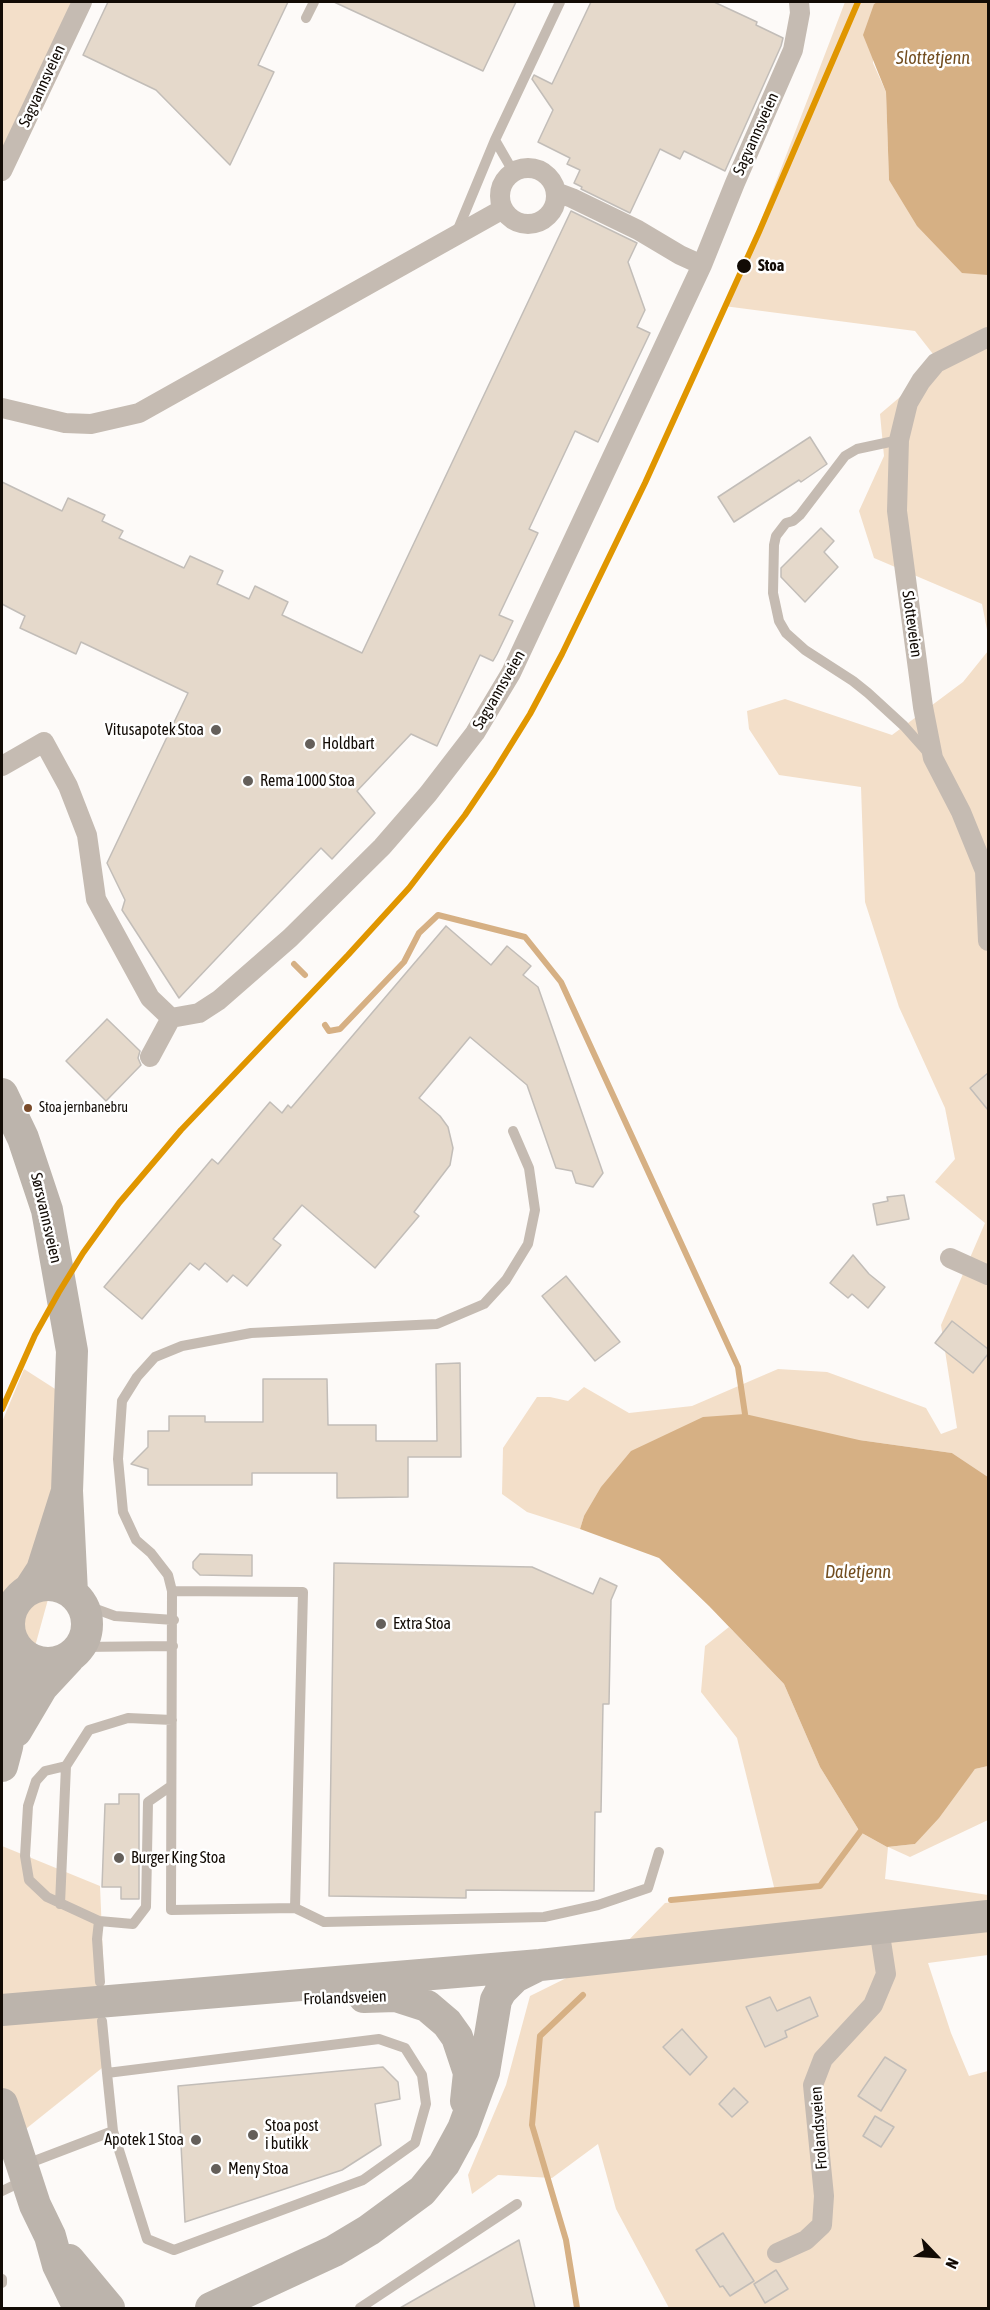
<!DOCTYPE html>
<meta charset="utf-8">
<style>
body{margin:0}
#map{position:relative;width:990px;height:2310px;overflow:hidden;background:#fdfaf8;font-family:"Asap Condensed",sans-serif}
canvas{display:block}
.frame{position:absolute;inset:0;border:3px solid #120b05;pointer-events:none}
.north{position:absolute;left:906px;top:2226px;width:60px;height:60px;-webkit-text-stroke:4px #fff;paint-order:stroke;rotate:115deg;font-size:16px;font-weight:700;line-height:24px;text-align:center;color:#120b05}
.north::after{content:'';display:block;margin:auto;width:21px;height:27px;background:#120b05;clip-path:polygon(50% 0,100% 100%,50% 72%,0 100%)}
</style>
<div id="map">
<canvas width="990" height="2310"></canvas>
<div class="frame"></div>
<div class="north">N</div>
</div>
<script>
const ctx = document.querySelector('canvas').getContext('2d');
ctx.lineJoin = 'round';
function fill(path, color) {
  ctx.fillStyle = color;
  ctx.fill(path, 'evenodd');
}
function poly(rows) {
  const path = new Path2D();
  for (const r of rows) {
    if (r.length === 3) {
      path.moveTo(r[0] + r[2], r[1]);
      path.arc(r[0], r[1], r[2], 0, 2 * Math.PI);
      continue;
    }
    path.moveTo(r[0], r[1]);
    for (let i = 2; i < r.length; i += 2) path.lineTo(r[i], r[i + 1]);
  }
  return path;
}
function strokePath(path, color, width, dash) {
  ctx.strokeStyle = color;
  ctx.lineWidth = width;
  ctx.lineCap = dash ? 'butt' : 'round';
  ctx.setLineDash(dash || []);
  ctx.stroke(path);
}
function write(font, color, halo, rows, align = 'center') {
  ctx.font = font + ' "Asap Condensed",sans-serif';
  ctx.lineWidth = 5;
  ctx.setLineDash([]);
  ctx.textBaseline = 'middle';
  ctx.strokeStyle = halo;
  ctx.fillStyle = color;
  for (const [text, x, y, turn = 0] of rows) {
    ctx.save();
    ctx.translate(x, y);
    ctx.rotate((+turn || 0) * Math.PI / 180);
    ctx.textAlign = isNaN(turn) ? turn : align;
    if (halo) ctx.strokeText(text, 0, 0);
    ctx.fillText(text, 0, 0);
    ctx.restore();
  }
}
const green = poly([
 [2,2,72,2,2,169],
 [845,2,877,2,874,4,873,63,886,92,889,180,988,274,988,635,982,604,874,558,859,511,884,456,880,414,940,363,915,331,724,306,744,265],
 [988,651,988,1477,952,1453,859,1440,584,1516,580,1529,527,1512,502,1494,503,1448,537,1397,550,1397,568,1401,584,1387,629,1413,692,1406,778,1369,827,1372,926,1408,941,1434,957,1428,941,1325,985,1223,935,1182,955,1159,945,1108,899,1007,865,902,861,787,779,775,749,729,747,711,785,699,892,735,963,682],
 [24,1369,74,1401,76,1498,2,1766,2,1422],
 [729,1627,784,1684,820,1767,860,1832,887,1847,915,1844,975,1769,988,1766,988,1820,910,1857,888,1847,885,1879,988,1895,988,1955,928,1963,951,2033,969,2076,988,2071,988,2308,669,2308,616,2209,598,2144,552,2178,498,2175,472,2194,468,2175,506,2085,530,1996,615,1954,665,1903,775,1891,737,1738,701,1692,705,1646],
 [2,1846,100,1886,105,2003,102,2068,2,2148]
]);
const water = poly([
 [877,2,988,2,988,275,962,273,917,226,889,180,886,92,863,35,874,4],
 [745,1414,859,1440,952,1453,988,1477,988,1766,975,1769,939,1818,915,1844,887,1847,860,1832,820,1767,784,1684,709,1606,659,1558,580,1529,584,1516,601,1487,631,1451,703,1417]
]);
const stream = poly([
 [294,964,305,975],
 [325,1025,329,1031,340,1029,404,962,419,933,438,915,525,937,561,982,738,1367,745,1414],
 [671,1900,820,1886,860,1832],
 [577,2308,566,2240,532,2125,540,2036,583,1995]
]);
const building = poly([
 [108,2,288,2,258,65,274,72,230,165,156,90,83,55,108,2],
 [334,2,516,2,483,71,334,2],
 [591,2,714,2,757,22,756,25,783,38,781,46,725,171,684,151,680,159,660,149,630,213,581,189,582,187,574,183,580,170,567,164,570,158,538,142,553,110,532,79,534,75,552,84,591,2],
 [571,211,637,243,628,262,645,310,637,327,650,333,598,442,575,431,529,529,538,533,499,615,513,621,497,654,493,661,480,655,437,746,411,734,357,791,375,813,332,859,321,848,179,998,122,910,125,900,107,863,188,693,81,642,76,654,20,628,25,616,2,604,2,482,62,511,68,498,105,515,102,521,123,531,119,538,184,568,190,556,223,571,217,584,249,599,255,586,288,602,282,615,362,653,571,211],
 [810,437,827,464,801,482,799,480,734,522,718,497,810,437],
 [821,528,834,541,824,552,838,567,805,602,781,577,781,568,821,528],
 [446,926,491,965,507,946,531,966,523,975,538,987,603,1173,593,1187,576,1183,572,1171,556,1168,527,1085,470,1037,419,1098,440,1116,448,1127,453,1148,450,1165,414,1212,419,1216,375,1268,302,1205,273,1239,281,1245,247,1286,233,1275,227,1282,205,1263,199,1270,190,1263,142,1319,104,1287,212,1159,218,1164,270,1102,282,1113,288,1105,291,1108,446,926],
 [107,1019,140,1051,138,1058,141,1065,106,1101,66,1061,107,1019],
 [988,1073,988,1110,970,1088,988,1073],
 [904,1195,909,1219,877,1225,873,1204,888,1201,887,1197,904,1195],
 [853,1255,869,1274,885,1287,868,1308,852,1294,848,1298,830,1283,853,1255],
 [566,1276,620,1342,595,1361,542,1296,566,1276],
 [952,1321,988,1349,988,1354,973,1373,935,1343,952,1321],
 [460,1363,461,1457,408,1457,408,1497,337,1498,337,1473,252,1473,252,1485,148,1485,148,1469,131,1464,148,1447,148,1431,169,1431,169,1416,205,1416,205,1422,263,1422,263,1379,327,1379,328,1425,376,1425,376,1441,437,1441,436,1364,460,1363],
 [200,1554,252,1555,252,1576,200,1575,193,1568,193,1562,200,1554],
 [334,1563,532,1567,593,1594,600,1578,617,1586,611,1600,609,1704,603,1704,601,1812,595,1812,594,1891,466,1890,466,1898,329,1896,334,1563],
 [119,1794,139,1794,139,1899,121,1899,121,1887,102,1887,105,1804,119,1804,119,1794],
 [770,1997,777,2011,810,1997,818,2016,785,2031,787,2037,765,2047,746,2007,770,1997],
 [682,2029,707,2057,690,2075,663,2047,682,2029],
 [885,2057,906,2070,881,2111,858,2096,885,2057],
 [383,2067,398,2082,400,2099,375,2104,381,2145,342,2170,185,2222,178,2086,383,2067],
 [734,2088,748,2102,732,2117,719,2104,734,2088],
 [875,2116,894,2127,881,2147,863,2136,875,2116],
 [723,2233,754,2281,730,2296,723,2286,720,2287,696,2250,723,2233],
 [519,2240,535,2308,400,2308,519,2240],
 [776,2270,788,2289,765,2303,754,2284,776,2270]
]);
const lane = poly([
 [306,18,314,2],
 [495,140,514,173],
 [456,234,495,140,560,2],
 [899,440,857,449,845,456,800,515,793,521,786,523,776,536,774,545,773,593,779,621,786,633,805,650,853,681,868,693,904,726,929,754],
 [513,1131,529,1168,535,1210,528,1244,506,1280,484,1304,437,1324,251,1333,182,1346,155,1357,137,1377,122,1401,118,1459,123,1512,136,1540,151,1553,168,1575,172,1591,171,1910,295,1908,324,1922,544,1917,598,1905,648,1888,659,1852],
 [172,1591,303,1592,295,1908],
 [82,1604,115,1616,174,1620],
 [80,1647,173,1646],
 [66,1766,45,1771,36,1781,28,1806,25,1856,29,1880,47,1897,99,1921,133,1924,146,1907,148,1802,171,1786],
 [60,1904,66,1766,89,1730,128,1718,172,1720],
 [99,1921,97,1939,100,1982],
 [102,2021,107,2073,113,2131,147,2239,174,2250,363,2180,415,2143,426,2104,422,2075,405,2048,379,2039,107,2073],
 [24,2165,113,2131],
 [2,2191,23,2181],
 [2,2279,2,2283],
 [360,2308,517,2204]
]);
const street = poly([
 [528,196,28],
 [2,171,82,2],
 [556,192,572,198,638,230,680,255,702,265],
 [988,337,936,363,921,381,908,403,899,440,897,511,923,707,933,758,961,812,985,871,988,941],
 [2,408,65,423,91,424,139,413,503,209],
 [2,766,44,742,68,786,87,835,96,899,150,998,171,1018,199,1013,219,1000,290,938,382,847,428,794,475,733,511,673,702,265,735,183,793,50,800,13,799,2],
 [150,1057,171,1018],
 [950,1258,988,1275],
 [777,2253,806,2240,822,2225,824,2196,813,2085,823,2059,873,2005,886,1974,879,1928]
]);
const primary = poly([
 [2,1094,23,1138,47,1210,72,1351,67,1491],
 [48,1624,39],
 [29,1590,42,1570,67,1491,72,1593],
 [16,1731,42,1687,69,1658],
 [2,1766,7,1747,18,1678,14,1644],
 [364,1997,396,1996,427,2006,447,2023,457,2037,469,2073,466,2101],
 [2,2010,540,1965,988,1916],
 [2,2104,35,2205,50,2236,58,2265,79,2308],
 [69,2260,109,2308],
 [211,2308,334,2251,369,2230,422,2191,444,2164,463,2129,484,2072,496,2000,501,1991,515,1977,537,1966]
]);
const rail1 = poly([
 [2,1409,35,1335,59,1292,83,1253,119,1203,181,1130,348,955,409,888,465,815,494,772,530,714,562,654,645,483,759,232,858,2]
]);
const markers = [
 [744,266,8,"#120b05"],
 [216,730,6,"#645f5a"],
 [310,744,6,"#645f5a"],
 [248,781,6,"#645f5a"],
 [28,1108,5,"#7a4b2a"],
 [381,1624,6,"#645f5a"],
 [119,1858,6,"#645f5a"],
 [253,2135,6,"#645f5a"],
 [196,2140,6,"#645f5a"],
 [216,2169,6,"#645f5a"]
];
const busNames = [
 ["Stoa jernbanebru",39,1108]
];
const streetNames = [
 ["Sagvannsveien",42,86,-65],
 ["Sagvannsveien",756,134,-66],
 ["Slotteveien",912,624,82],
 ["Sagvannsveien",499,690,-60],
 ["Sørsvannsveien",46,1218,77],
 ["Frolandsveien",345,1998,-2],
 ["Frolandsveien",819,2128,-94]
];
const stopNames = [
 ["Stoa",758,266]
];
const poiNames = [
 ["Vitusapotek Stoa",204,730,"right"],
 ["Holdbart",322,744],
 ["Rema 1000 Stoa",260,781],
 ["Extra Stoa",393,1624],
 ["Burger King Stoa",131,1858],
 ["Stoa post",265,2126],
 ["i butikk",265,2144],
 ["Apotek 1 Stoa",184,2140,"right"],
 ["Meny Stoa",228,2169]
];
const waterNames = [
 ["Slottetjenn",933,58],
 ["Daletjenn",858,1572]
];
fill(green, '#f3dfc9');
fill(water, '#d6b084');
strokePath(stream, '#d6b084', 6);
fill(building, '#e5d9cb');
strokePath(building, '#c2bdb8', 1.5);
strokePath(lane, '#c5bbb2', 10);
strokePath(street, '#c5bbb2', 20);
strokePath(primary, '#bcb4ac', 32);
strokePath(rail1, '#e09600', 6);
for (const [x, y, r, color] of markers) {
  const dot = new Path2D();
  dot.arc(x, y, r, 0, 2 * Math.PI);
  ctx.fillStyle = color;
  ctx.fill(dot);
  strokePath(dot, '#fff', 2);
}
write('14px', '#120b05', '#fff', busNames, 'left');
write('16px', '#120b05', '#fff', streetNames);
write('bold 16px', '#120b05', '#fff', stopNames, 'left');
write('16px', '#120b05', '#fff', poiNames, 'left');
write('italic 18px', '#724d1f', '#fff', waterNames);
</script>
